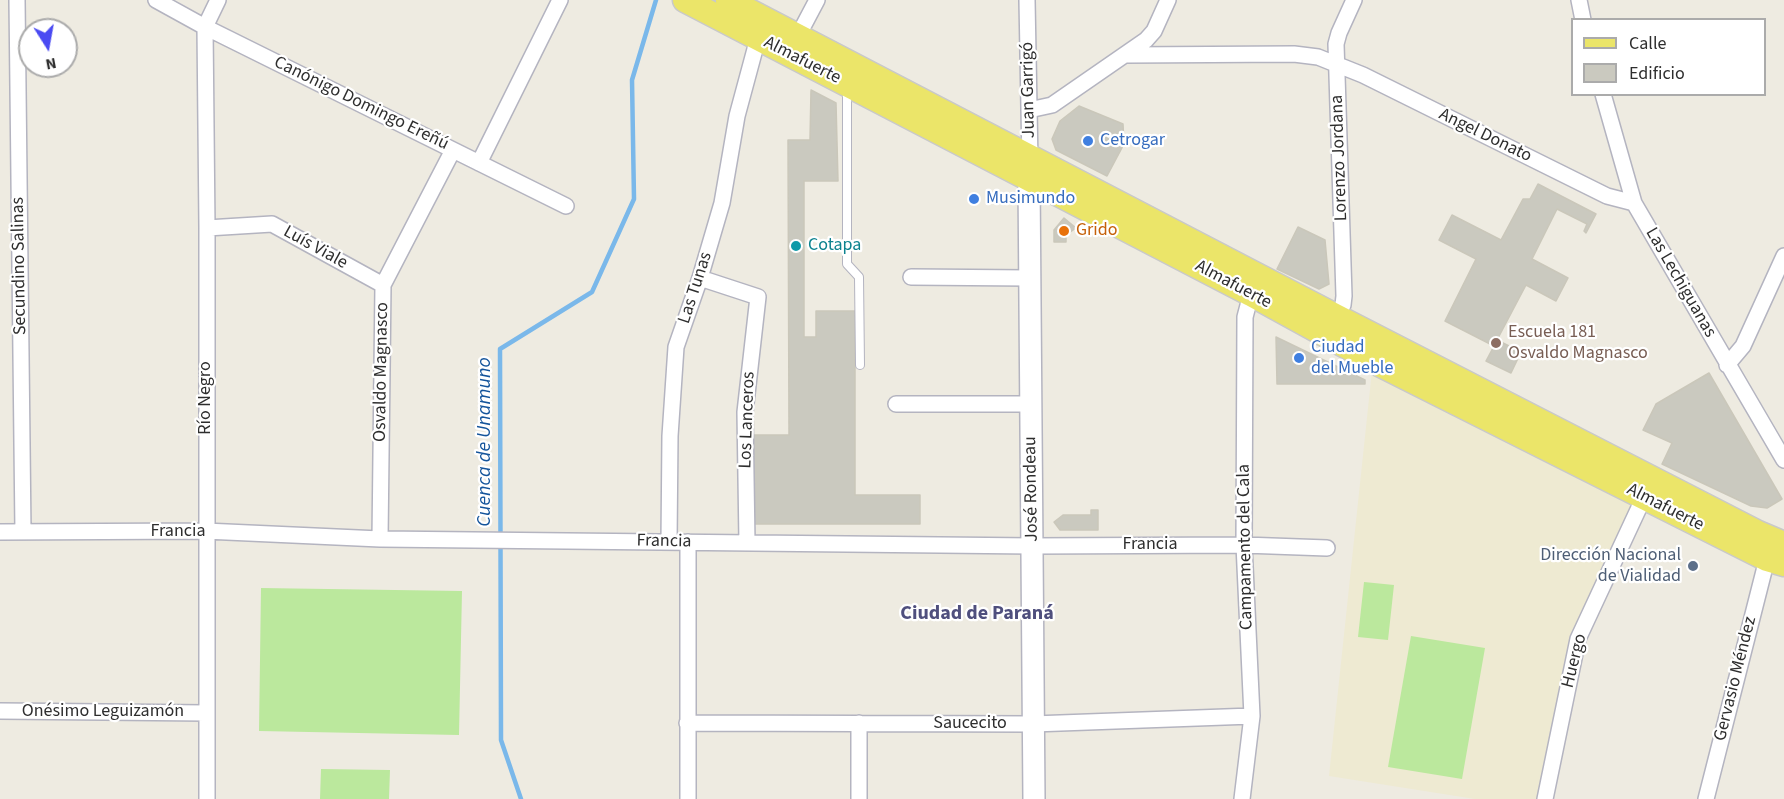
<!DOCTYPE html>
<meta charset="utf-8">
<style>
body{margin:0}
#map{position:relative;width:1784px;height:799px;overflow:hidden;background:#eeebe1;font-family:"Source Sans 3",sans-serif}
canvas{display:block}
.legend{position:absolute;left:1571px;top:18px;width:195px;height:78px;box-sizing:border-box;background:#fff;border:2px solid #ababab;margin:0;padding:8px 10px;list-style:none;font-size:18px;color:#2e2e2e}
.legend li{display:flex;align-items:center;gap:12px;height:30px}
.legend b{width:30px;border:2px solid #ababab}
.north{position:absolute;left:18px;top:18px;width:60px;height:60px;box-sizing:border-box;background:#fff;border:2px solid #ababab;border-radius:50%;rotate:169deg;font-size:16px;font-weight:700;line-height:24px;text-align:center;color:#2e2e2e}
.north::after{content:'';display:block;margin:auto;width:21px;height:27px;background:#4a4af2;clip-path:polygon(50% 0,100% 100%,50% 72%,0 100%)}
</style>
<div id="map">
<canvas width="1784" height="799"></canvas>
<ul class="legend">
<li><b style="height:8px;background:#ebe569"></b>Calle</li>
<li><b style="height:16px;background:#cac9bf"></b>Edificio</li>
</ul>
<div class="north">N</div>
</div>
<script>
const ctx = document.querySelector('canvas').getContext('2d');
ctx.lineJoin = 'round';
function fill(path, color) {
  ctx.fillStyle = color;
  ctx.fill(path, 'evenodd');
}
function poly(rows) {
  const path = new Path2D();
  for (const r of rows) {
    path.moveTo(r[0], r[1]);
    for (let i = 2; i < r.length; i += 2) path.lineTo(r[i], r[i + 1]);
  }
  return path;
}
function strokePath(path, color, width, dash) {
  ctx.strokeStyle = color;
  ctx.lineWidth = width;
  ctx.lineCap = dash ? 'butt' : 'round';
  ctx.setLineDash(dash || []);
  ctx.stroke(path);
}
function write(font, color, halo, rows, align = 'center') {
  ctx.font = font + ' "Source Sans 3",sans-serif';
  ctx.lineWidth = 4.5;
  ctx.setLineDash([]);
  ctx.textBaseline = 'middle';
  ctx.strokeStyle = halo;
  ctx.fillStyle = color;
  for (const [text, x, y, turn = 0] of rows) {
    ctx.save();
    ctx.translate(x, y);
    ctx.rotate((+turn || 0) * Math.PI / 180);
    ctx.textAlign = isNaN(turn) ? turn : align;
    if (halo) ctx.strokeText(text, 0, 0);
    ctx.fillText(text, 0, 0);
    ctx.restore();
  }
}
const education = poly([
 [1373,361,1644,497,1578,639,1545,799,1475,799,1329,776]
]);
const pitch = poly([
 [1364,582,1394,585,1388,640,1358,637],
 [261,588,462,591,459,735,259,731],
 [1411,636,1485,648,1462,779,1388,767],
 [321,769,390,770,389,799,320,799]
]);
const stream = poly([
 [521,799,501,740,500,349,592,292,634,199,632,80,656,0]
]);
const building = poly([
 [811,90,836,103,838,181,804,181,804,337,816,337,816,311,855,311,855,495,920,495,920,524,754,524,753,435,789,435,788,140,810,140,811,90],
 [1079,106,1123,124,1124,144,1107,176,1056,150,1052,139,1060,121,1079,106],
 [1538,184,1596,214,1586,233,1584,231,1587,224,1557,209,1532,259,1568,278,1556,301,1526,285,1497,340,1521,352,1511,373,1486,361,1494,346,1445,321,1476,259,1439,240,1452,215,1501,240,1523,199,1530,199,1538,184],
 [1064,218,1076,228,1066,235,1066,242,1054,242,1054,230,1064,218],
 [1298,227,1325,240,1329,284,1319,289,1277,269,1298,227],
 [1276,337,1365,380,1365,384,1277,384,1276,337],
 [1709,373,1782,499,1767,508,1751,506,1662,464,1672,443,1643,430,1656,404,1709,373],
 [1091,510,1098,510,1098,530,1060,530,1054,522,1063,515,1091,515,1091,510]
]);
const lane = poly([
 [847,89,847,264,859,277,860,365]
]);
const street = poly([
 [17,0,23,532],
 [156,0,205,27,566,206],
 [1027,0,1030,162],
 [1579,0,1583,20],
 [798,36,817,0],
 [1126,55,1294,54,1318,57,1363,75,1607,196,1634,203],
 [1603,94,1634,203,1784,460],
 [1029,110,1052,105,1146,40,1154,31,1168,0],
 [479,163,560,0],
 [207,228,272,224,383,285],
 [911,277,1029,278],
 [700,278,758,297,745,412,747,543],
 [1337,317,1343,305,1344,296,1336,44,1339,33,1354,0],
 [1727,365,1743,346,1784,256],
 [896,404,1031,404],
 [0,532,205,531,380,539,1033,546,1244,545,1327,548],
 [380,539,383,285,453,150],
 [669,542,670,436,676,347,700,278,722,203,737,116,758,38],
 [688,542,688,799],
 [0,711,206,713],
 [687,723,1033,724,1252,716],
 [859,723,859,799],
 [207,799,207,228,205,27,218,0],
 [1242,799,1252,716,1244,545,1245,317,1251,294],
 [1545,799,1578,639,1644,497],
 [1706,799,1767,559]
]);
const secondary = poly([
 [1029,179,1034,799]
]);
const primary = poly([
 [685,0,1251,294,1373,361,1767,559,1784,564],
 [728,0,1337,317,1758,533,1784,544]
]);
const markers = [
 [1088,141,6,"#3f7fe0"],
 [974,199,6,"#3f7fe0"],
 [1064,231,6,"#e8710a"],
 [796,246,6,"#0f9aa8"],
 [1496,343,6,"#8d6e63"],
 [1299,358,6,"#3f7fe0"],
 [1693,566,6,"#5c6f8a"]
];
const streetNames = [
 ["Almafuerte",802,61,27],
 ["Juan Garrigó",1029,90,-91],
 ["Canónigo Domingo Ereñú",361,104,26],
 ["Angel Donato",1485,136,26],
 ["Lorenzo Jordana",1340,158,-92],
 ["Luís Viale",315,248,29],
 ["Secundino Salinas",20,266,-91],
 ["Las Lechiguanas",1680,283,60],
 ["Almafuerte",1233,285,28],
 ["Las Tunas",696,288,-72],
 ["Osvaldo Magnasco",382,372,-89],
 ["Río Negro",206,398,-90],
 ["Los Lanceros",748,420,-88],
 ["José Rondeau",1032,489,-91],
 ["Almafuerte",1665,508,27],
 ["Francia",178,532],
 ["Francia",664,542,1],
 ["Francia",1150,545],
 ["Campamento del Cala",1246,547,-91],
 ["Huergo",1575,661,-76],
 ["Gervasio Méndez",1736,679,-76],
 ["Onésimo Leguizamón",103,712],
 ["Saucecito",970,724]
];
const shopNames = [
 ["Cetrogar",1100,141],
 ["Musimundo",986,199],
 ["Ciudad",1311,348],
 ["del Mueble",1311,369]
];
const foodNames = [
 ["Grido",1076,231]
];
const cultureNames = [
 ["Cotapa",808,246]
];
const educationNames = [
 ["Escuela 181",1508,333],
 ["Osvaldo Magnasco",1508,354]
];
const serviceNames = [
 ["Dirección Nacional",1681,556],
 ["de Vialidad",1681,577]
];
const waterNames = [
 ["Cuenca de Unamuno",486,442,-90]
];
const neighbourhoodNames = [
 ["Ciudad de Paraná",977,615]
];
fill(education, '#eeead2');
fill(pitch, '#bbe89d');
strokePath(stream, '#7ab8ea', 4.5);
fill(building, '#cac9bf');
strokePath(building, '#cac7ba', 1.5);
strokePath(lane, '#b4b4c0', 10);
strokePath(street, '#b4b4c0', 18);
strokePath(secondary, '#b4b4c0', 24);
strokePath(primary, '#c9c9c9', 27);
strokePath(lane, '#fff', 8);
strokePath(street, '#fff', 15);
strokePath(secondary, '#fff', 21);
strokePath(primary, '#ebe569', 24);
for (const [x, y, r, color] of markers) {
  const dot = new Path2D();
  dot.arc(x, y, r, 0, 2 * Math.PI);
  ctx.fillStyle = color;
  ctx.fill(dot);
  strokePath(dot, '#fff', 2);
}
write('18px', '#2e2e2e', '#fff', streetNames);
write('18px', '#366cbe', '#fff', shopNames, 'left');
write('18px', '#c56008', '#fff', foodNames, 'left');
write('18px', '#0d838f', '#fff', cultureNames, 'left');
write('18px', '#785e54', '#fff', educationNames, 'left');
write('18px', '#4e5e75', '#fff', serviceNames, 'right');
write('italic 20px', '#14549b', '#fff', waterNames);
write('bold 20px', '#4f4f7d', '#fff', neighbourhoodNames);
</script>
